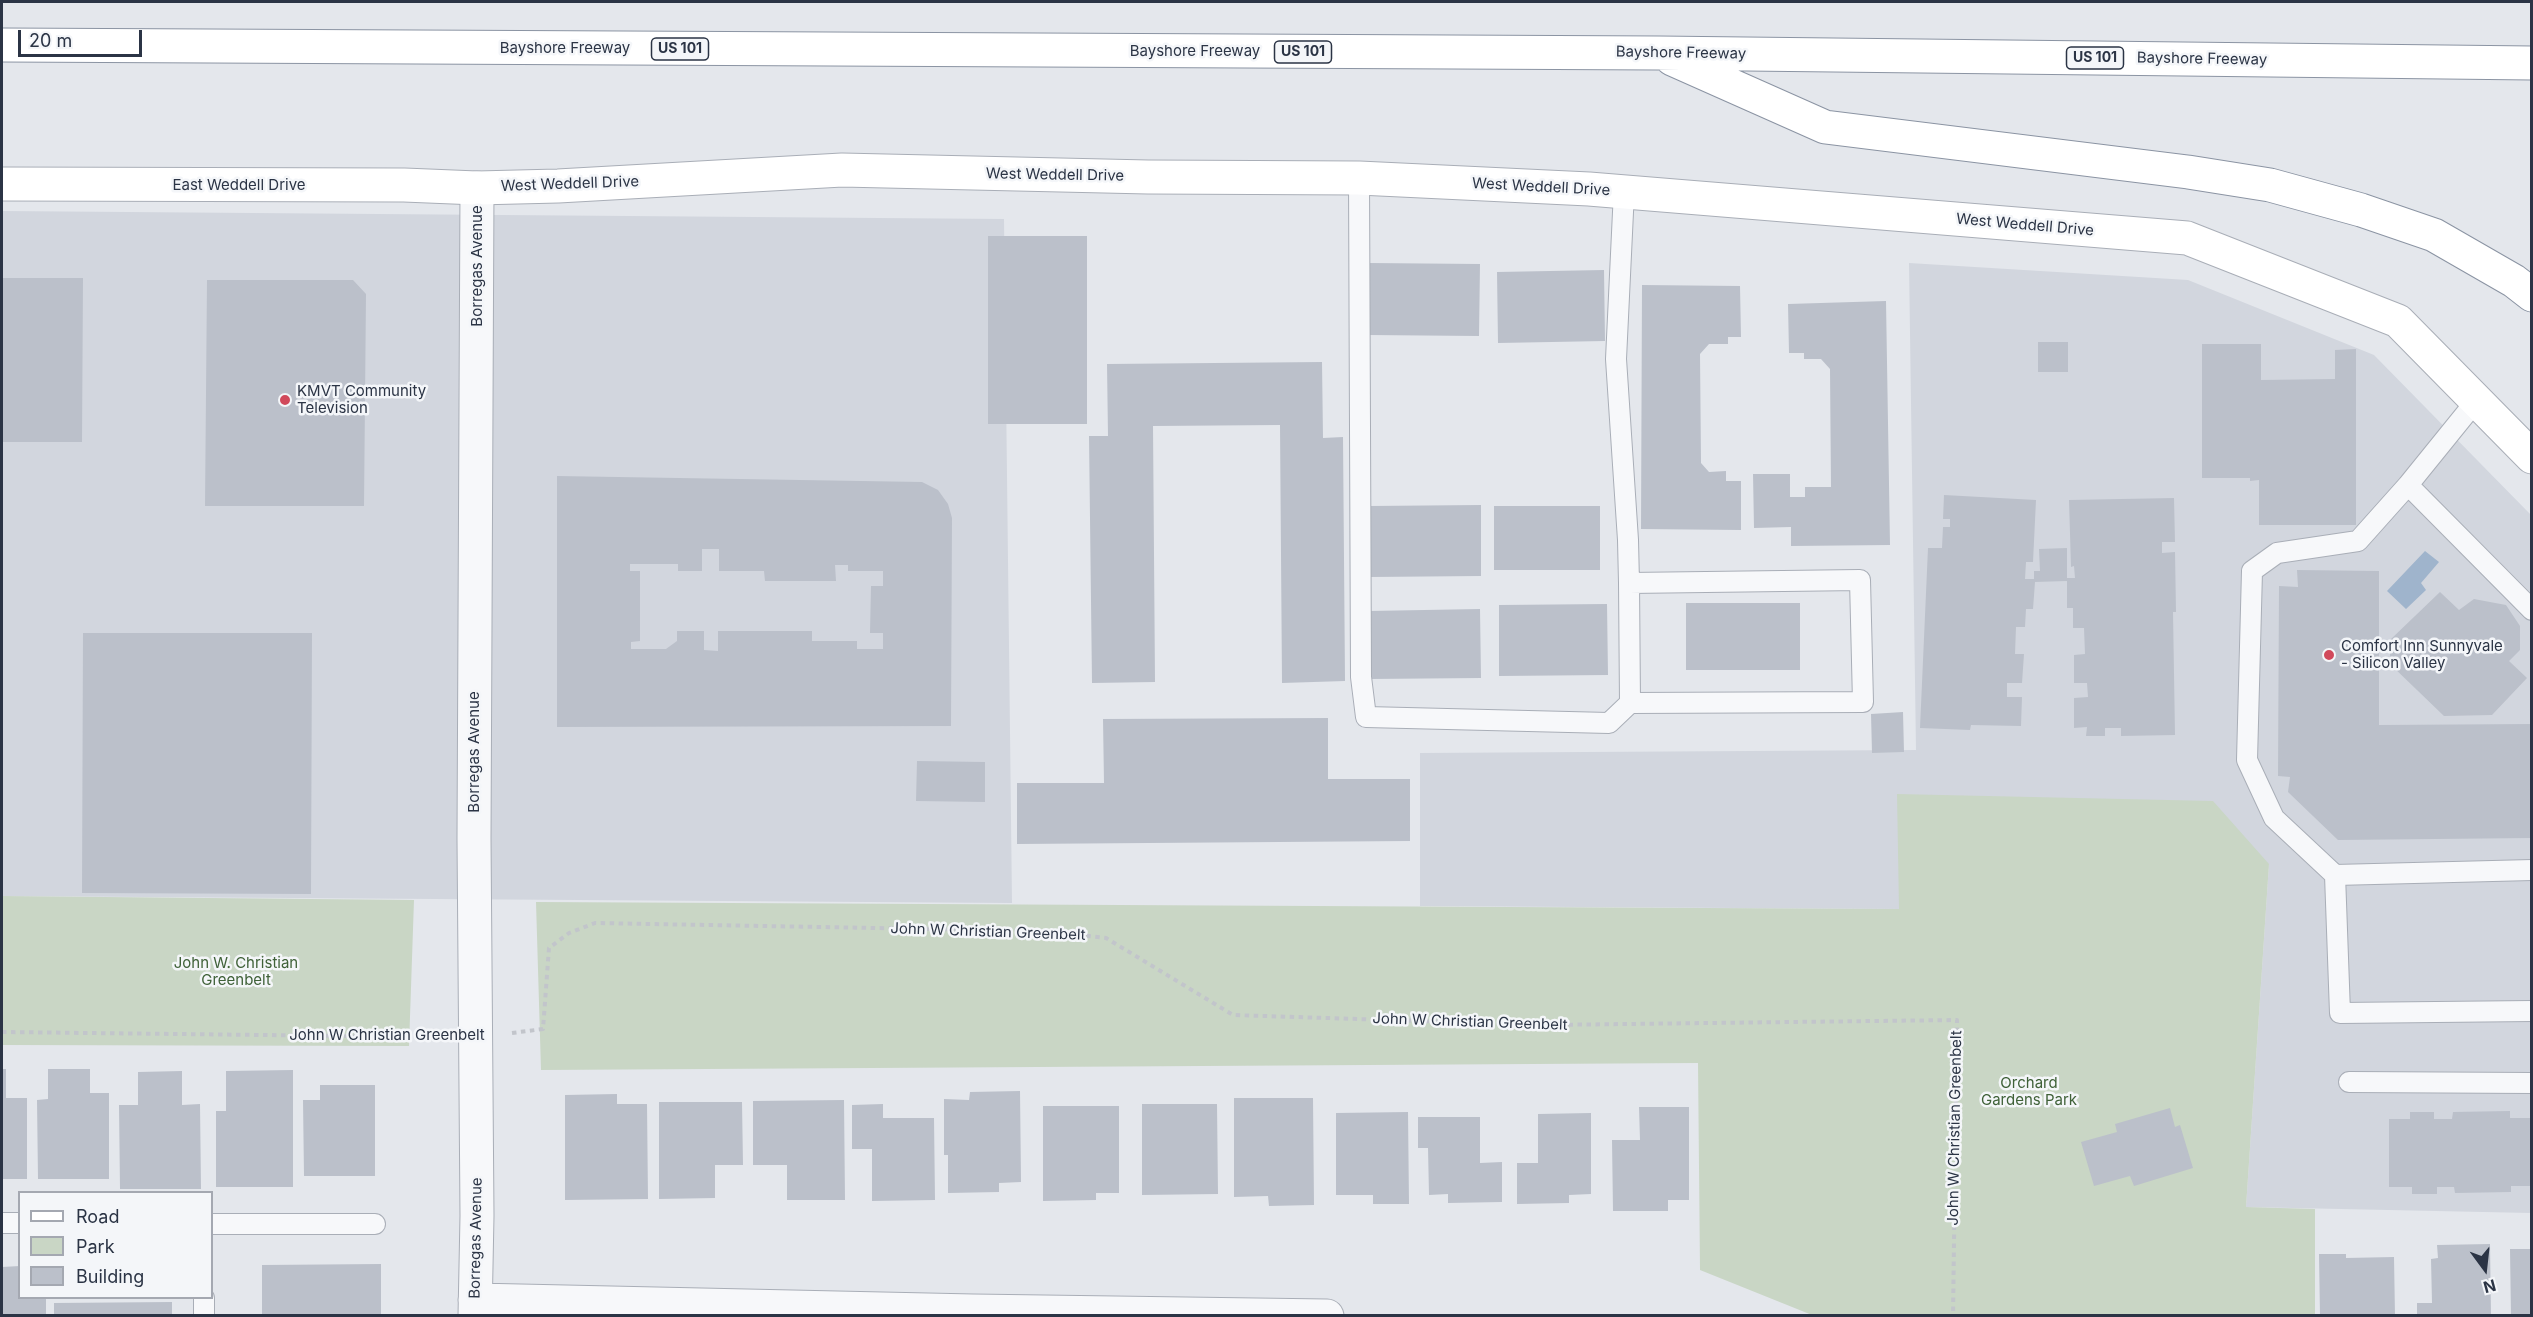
<!DOCTYPE html>
<style>
body{margin:0}
#map{position:relative;width:2533px;height:1317px;overflow:hidden;background:#e4e7ec;font-family:Inter,sans-serif}
canvas{display:block}
.frame{position:absolute;inset:0;border:3px solid #2b3445;pointer-events:none}
.legend{position:absolute;left:18px;top:1191px;width:195px;height:108px;box-sizing:border-box;background:#f4f6f9;border:2px solid #a4a8b1;margin:0;padding:8px 10px;list-style:none;font-size:18px;color:#2b3445}
.legend li{display:flex;align-items:center;gap:12px;height:30px}
.legend b{width:30px;border:2px solid #a4a8b1}
.north{position:absolute;left:2455px;top:1239px;width:60px;height:60px;-webkit-text-stroke:4px #f4f6f9;paint-order:stroke;rotate:165deg;font-size:16px;font-weight:700;line-height:24px;text-align:center;color:#2b3445}
.north::after{content:'';display:block;margin:auto;width:21px;height:27px;background:#2b3445;clip-path:polygon(50% 0,100% 100%,50% 72%,0 100%)}
.scale{position:absolute;left:18px;top:30px;width:124px;height:27px;box-sizing:border-box;border:3px solid #2b3445;border-top:0;padding-left:8px;font-size:18px;line-height:21px;white-space:nowrap;color:#2b3445;-webkit-text-stroke:4px #f4f6f9;paint-order:stroke}
</style>
<div id="map">
<canvas width="2533" height="1317"></canvas>
<div class="frame"></div>
<ul class="legend">
<li><b style="height:8px;background:#fff"></b>Road</li>
<li><b style="height:16px;background:#c9d6c5"></b>Park</li>
<li><b style="height:16px;background:#bbc0ca"></b>Building</li>
</ul>
<div class="north">N</div>
<div class="scale">20 m</div>
</div>
<script>
const ctx = document.querySelector('canvas').getContext('2d');
ctx.lineJoin = 'round';
function fill(path, color) {
  ctx.fillStyle = color;
  ctx.fill(path, 'evenodd');
}
function poly(rows) {
  const path = new Path2D();
  for (const r of rows) {
    path.moveTo(r[0], r[1]);
    for (let i = 2; i < r.length; i += 2) path.lineTo(r[i], r[i + 1]);
  }
  return path;
}
function strokePath(path, color, width, dash) {
  ctx.strokeStyle = color;
  ctx.lineWidth = width;
  ctx.lineCap = dash ? 'butt' : 'round';
  ctx.setLineDash(dash || []);
  ctx.stroke(path);
}
function write(font, color, halo, rows, align = 'center') {
  ctx.font = font + ' Inter,sans-serif';
  ctx.lineWidth = 5;
  ctx.setLineDash([]);
  ctx.textBaseline = 'middle';
  ctx.strokeStyle = halo;
  ctx.fillStyle = color;
  for (const [text, x, y, turn = 0] of rows) {
    ctx.save();
    ctx.translate(x, y);
    ctx.rotate((+turn || 0) * Math.PI / 180);
    ctx.textAlign = isNaN(turn) ? turn : align;
    if (halo) ctx.strokeText(text, 0, 0);
    ctx.fillText(text, 0, 0);
    ctx.restore();
  }
}
const built = poly([
 [2,211,1004,219,1012,903,2,896],
 [1909,263,2188,280,2374,355,2531,515,2531,1213,2246,1207,2269,864,1899,909,1420,906,1420,753,1916,750]
]);
const green = poly([
 [1897,794,2213,801,2269,864,2246,1207,2315,1209,2315,1315,1812,1315,1700,1270,1698,1063,541,1070,536,902,1899,909],
 [2,896,414,900,409,1046,2,1045]
]);
const water = poly([
 [2425,551,2439,562,2421,583,2426,590,2406,609,2387,591]
]);
const building = poly([
 [988,236,1087,236,1087,424,988,424],
 [1369,263,1480,264,1479,336,1368,335],
 [1604,270,1605,341,1498,343,1497,272],
 [2,278,83,278,82,442,2,442],
 [207,280,353,280,366,294,364,506,205,506],
 [1642,285,1740,286,1741,337,1728,337,1728,344,1709,344,1700,354,1701,463,1709,472,1726,471,1726,481,1741,481,1741,530,1641,529],
 [1886,301,1890,545,1791,546,1791,527,1754,528,1753,474,1790,474,1790,497,1805,497,1805,487,1831,487,1830,369,1821,359,1804,359,1804,353,1789,353,1788,304],
 [2038,342,2068,342,2068,372,2038,372],
 [2202,344,2261,344,2261,380,2335,379,2335,350,2356,349,2356,525,2259,525,2259,480,2250,481,2250,478,2202,478],
 [1322,362,1323,438,1343,437,1345,681,1282,683,1280,425,1153,426,1155,682,1092,683,1089,436,1108,436,1107,364],
 [557,476,922,482,938,490,948,504,952,518,951,726,557,727],
 [702,549,719,549,719,571,764,571,765,581,836,581,835,565,848,565,848,571,883,571,883,586,871,586,870,633,883,633,883,649,857,649,857,641,812,641,812,631,718,631,718,651,704,650,704,631,677,631,677,641,666,649,631,649,631,642,640,641,640,571,630,571,630,564,678,564,678,571,702,571],
 [1944,495,2036,500,2033,562,2026,562,2025,579,2034,579,2034,571,2040,571,2039,549,2067,548,2067,578,2075,578,2074,566,2071,567,2069,500,2174,498,2175,542,2162,542,2162,553,2175,552,2176,612,2173,612,2175,735,2121,736,2121,728,2105,728,2105,736,2086,736,2087,727,2074,728,2074,698,2088,697,2087,683,2074,683,2074,655,2085,654,2084,628,2073,628,2073,608,2067,608,2067,581,2035,582,2033,609,2026,609,2025,627,2016,627,2015,654,2024,654,2022,683,2007,683,2007,697,2022,697,2021,726,1971,725,1970,730,1920,728,1928,548,1942,548,1943,527,1950,527,1950,519,1943,519],
 [1481,505,1481,576,1370,577,1370,506],
 [1494,506,1600,506,1600,570,1494,570],
 [2297,570,2379,571,2379,725,2532,724,2532,838,2338,840,2288,792,2290,777,2278,776,2279,586,2298,587],
 [2440,592,2459,610,2474,599,2506,605,2520,626,2520,650,2509,661,2527,678,2492,715,2444,716,2390,664,2390,640],
 [1686,603,1800,603,1800,670,1686,670],
 [1607,604,1608,675,1499,676,1499,605],
 [1480,609,1481,678,1369,679,1369,611],
 [83,633,312,633,311,894,82,893],
 [1903,712,1904,752,1872,753,1871,714],
 [1328,718,1328,779,1410,779,1410,841,1017,844,1017,783,1104,783,1103,719],
 [917,761,985,762,985,802,916,801],
 [2,1069,6,1069,6,1098,27,1098,27,1179,2,1179],
 [48,1069,90,1069,90,1093,109,1093,109,1179,38,1179,37,1100,48,1099],
 [293,1070,293,1187,216,1187,216,1111,226,1111,226,1071],
 [182,1071,182,1105,200,1104,201,1189,120,1189,119,1105,138,1105,138,1072],
 [320,1085,375,1085,375,1176,304,1176,303,1100,320,1100],
 [1020,1091,1021,1182,999,1183,999,1192,948,1193,948,1155,944,1155,944,1099,969,1100,970,1092],
 [617,1094,617,1104,647,1104,648,1199,565,1200,565,1095],
 [1234,1098,1313,1098,1314,1205,1269,1206,1268,1196,1234,1197],
 [844,1100,845,1200,787,1200,787,1165,753,1165,753,1101],
 [659,1102,742,1102,743,1165,715,1165,715,1198,659,1199],
 [883,1104,883,1118,934,1118,935,1200,872,1201,872,1149,852,1149,852,1105],
 [1142,1104,1217,1104,1218,1194,1142,1195],
 [1043,1106,1119,1106,1119,1193,1096,1193,1096,1200,1043,1201],
 [1639,1107,1689,1107,1689,1200,1668,1200,1668,1211,1613,1211,1612,1140,1640,1140],
 [2170,1108,2175,1127,2180,1125,2193,1168,2134,1186,2130,1176,2094,1186,2081,1142,2117,1132,2115,1124],
 [2510,1111,2510,1118,2532,1118,2532,1186,2511,1186,2511,1192,2455,1193,2454,1187,2437,1187,2437,1194,2412,1194,2412,1187,2389,1187,2389,1119,2410,1119,2410,1112,2434,1112,2434,1119,2452,1119,2453,1112],
 [1408,1112,1409,1204,1373,1204,1373,1195,1336,1195,1336,1113],
 [1591,1113,1591,1194,1569,1195,1569,1203,1517,1204,1517,1163,1538,1163,1538,1114],
 [1418,1117,1480,1117,1480,1163,1502,1162,1502,1202,1448,1203,1448,1194,1429,1195,1428,1148,1418,1148],
 [2490,1244,2491,1316,2417,1316,2417,1303,2432,1303,2431,1259,2438,1258,2437,1245],
 [2510,1249,2532,1249,2532,1316,2511,1316],
 [2319,1254,2346,1254,2346,1258,2394,1257,2395,1316,2320,1316],
 [381,1264,381,1316,262,1316,262,1265],
 [20,1266,20,1298,46,1298,46,1316,2,1316,2,1267],
 [172,1302,172,1316,54,1316,54,1303]
]);
const path = poly([
 [2,1032,439,1037],
 [512,1033,543,1029,549,948,569,933,595,923,1045,931,1106,938,1233,1015,1544,1025,1957,1020,1953,1316]
]);
const lane = poly([
 [1359,178,1361,677,1366,717,1609,723,1630,703],
 [1624,191,1616,359,1628,540,1629,583,1630,703,1863,702,1860,580,1629,583],
 [2408,485,2532,610],
 [2532,870,2335,875,2340,1013,2532,1011],
 [2335,875,2274,818,2247,760,2252,571,2277,553,2358,541,2408,485,2476,401],
 [2349,1082,2532,1083],
 [2,1223,20,1223],
 [212,1224,375,1224],
 [204,1298,204,1316]
]);
const street = poly([
 [475,1300,973,1311,1327,1316],
 [475,1316,477,1216,474,838,477,188]
]);
const secondary = poly([
 [2,184,404,185,477,188,558,186,842,170,1148,177,1359,178,1589,189,2187,238,2398,321,2532,457]
]);
const highway = poly([
 [2,45,1659,53,2532,63],
 [1672,59,1825,127,2188,172,2270,185,2361,210,2434,235,2514,281,2532,295]
]);
const markers = [
 [285,400,6,"#d1495b"],
 [2329,655,6,"#d1495b"]
];
const shields = [
 [680,49,57],
 [1303,52,57],
 [2095,58,57]
];
const shieldNames = [
 ["US 101",680,49],
 ["US 101",1303,52],
 ["US 101",2095,58]
];
const streetNames = [
 ["Bayshore Freeway",565,48],
 ["Bayshore Freeway",1195,51],
 ["Bayshore Freeway",1681,53,1],
 ["Bayshore Freeway",2202,59,1],
 ["West Weddell Drive",1055,175,1],
 ["West Weddell Drive",570,184,-2],
 ["East Weddell Drive",239,185],
 ["West Weddell Drive",1541,187,3],
 ["West Weddell Drive",2025,225,5],
 ["Borregas Avenue",477,266,-90],
 ["Borregas Avenue",474,752,-90],
 ["John W Christian Greenbelt",988,932,2],
 ["John W Christian Greenbelt",1470,1022,2],
 ["John W Christian Greenbelt",387,1035],
 ["John W Christian Greenbelt",1955,1128,-89],
 ["Borregas Avenue",476,1238,-89]
];
const poiNames = [
 ["KMVT Community",297,391],
 ["Television",297,408],
 ["Comfort Inn Sunnyvale",2341,646],
 ["- Silicon Valley",2341,663]
];
const parkNames = [
 ["John W. Christian",236,963],
 ["Greenbelt",236,980],
 ["Orchard",2029,1083],
 ["Gardens Park",2029,1100]
];
fill(built, '#d2d6de');
fill(green, '#c9d6c5');
fill(water, '#9fb4cc');
fill(building, '#bbc0ca');
strokePath(lane, '#a9aeb7', 22);
strokePath(street, '#a9aeb7', 35);
strokePath(secondary, '#a9aeb7', 35);
strokePath(highway, '#8b94a3', 35);
strokePath(path, '#c2c5cb', 4, [4.5, 4.5]);
strokePath(lane, '#f7f8fa', 20);
strokePath(street, '#f7f8fa', 33);
strokePath(secondary, '#fff', 33);
strokePath(highway, '#fff', 33);
for (const [x, y, r, color] of markers) {
  const dot = new Path2D();
  dot.arc(x, y, r, 0, 2 * Math.PI);
  ctx.fillStyle = color;
  ctx.fill(dot);
  strokePath(dot, '#f4f6f9', 2);
}
for (const [x, y, w] of shields) {
  const box = new Path2D();
  box.roundRect(x - w / 2, y - 11, w, 22, 4.5);
  ctx.fillStyle = '#f4f6f9';
  ctx.fill(box);
  strokePath(box, '#2b3445', 1.5);
}
write('bold 14px', '#2b3445', null, shieldNames);
write('15px', '#2b3445', '#f4f6f9', streetNames);
write('15px', '#2b3445', '#f4f6f9', poiNames, 'left');
write('15px', '#3f6138', '#f4f6f9', parkNames);
</script>
